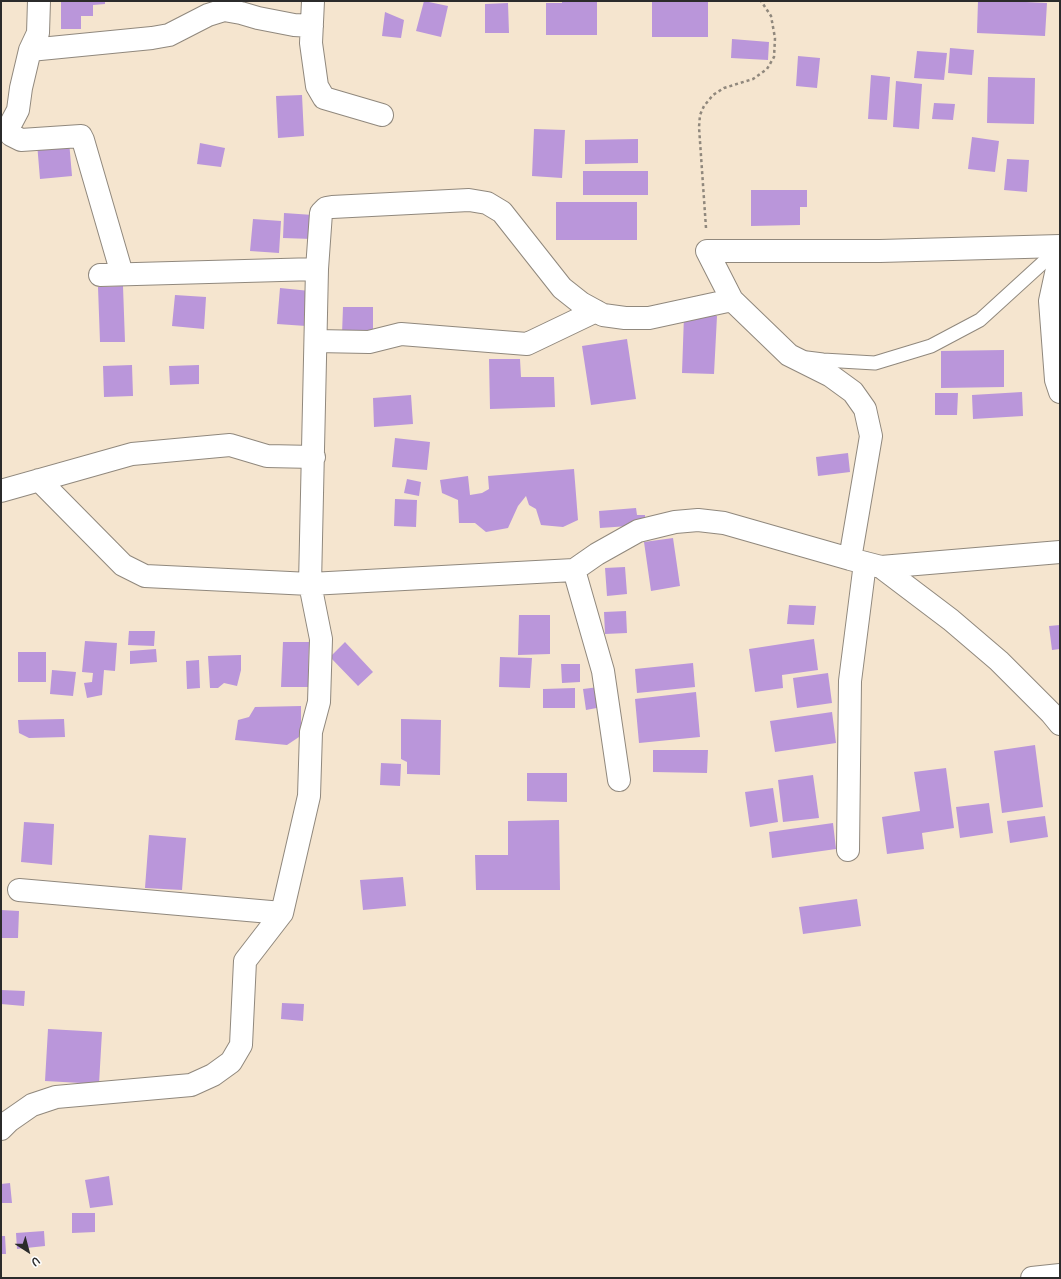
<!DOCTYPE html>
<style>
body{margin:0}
#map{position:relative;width:1061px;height:1279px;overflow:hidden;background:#f5e5cf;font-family:Pangolin,sans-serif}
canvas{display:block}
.frame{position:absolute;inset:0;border:2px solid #2b2b2b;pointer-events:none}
.north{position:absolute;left:8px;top:1231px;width:40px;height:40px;-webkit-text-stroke:3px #fff;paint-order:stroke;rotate:144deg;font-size:11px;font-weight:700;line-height:16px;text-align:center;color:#2b2b2b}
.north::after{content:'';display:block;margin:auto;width:14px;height:18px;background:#2b2b2b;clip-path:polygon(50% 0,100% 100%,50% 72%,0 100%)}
</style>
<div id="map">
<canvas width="1061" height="1279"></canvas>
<div class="frame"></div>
<div class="north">U</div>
</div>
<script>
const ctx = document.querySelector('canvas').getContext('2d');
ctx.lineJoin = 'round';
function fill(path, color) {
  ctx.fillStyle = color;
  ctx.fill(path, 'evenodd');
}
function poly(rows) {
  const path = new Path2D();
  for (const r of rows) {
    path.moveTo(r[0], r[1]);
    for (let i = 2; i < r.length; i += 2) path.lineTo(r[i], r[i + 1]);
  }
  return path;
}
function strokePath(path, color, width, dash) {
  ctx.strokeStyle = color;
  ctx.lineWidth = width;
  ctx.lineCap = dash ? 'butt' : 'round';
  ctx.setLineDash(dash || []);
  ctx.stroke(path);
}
const building = poly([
 [61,1,105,1,105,4,93,5,93,16,81,16,81,29,61,29],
 [424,1,448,6,441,37,416,31],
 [562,1,597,1,597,35,546,35,546,3,562,3],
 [652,1,708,1,708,37,652,37],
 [978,1,1026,1,1026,2,1047,3,1045,36,977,33],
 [508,3,509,33,485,33,485,4],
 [385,12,404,20,401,38,382,36],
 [732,39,769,42,768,60,731,58],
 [950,48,974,50,972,75,948,73],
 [917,51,947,53,944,80,914,78],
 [798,56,820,58,817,88,796,86],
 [871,75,890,77,887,120,868,119],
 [988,77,1035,78,1034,124,987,123],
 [896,81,922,84,919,129,893,127],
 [302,95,304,136,278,138,276,96],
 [934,103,955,104,953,120,932,119],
 [534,129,565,130,562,178,532,176],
 [972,137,999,141,995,172,968,169],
 [638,139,638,163,585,164,585,140],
 [69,141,72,176,40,179,37,143],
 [200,143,225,148,221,167,197,164],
 [1007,159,1029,160,1027,192,1004,190],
 [583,171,648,171,648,195,583,195],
 [751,190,807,190,807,207,800,207,800,225,751,226],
 [556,202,637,202,637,240,556,240],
 [284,213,313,215,312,239,283,238],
 [253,219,281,221,279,253,250,251],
 [123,286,125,342,100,342,98,287],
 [280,288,310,291,306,326,277,324],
 [175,295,206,297,204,329,172,326],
 [343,307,373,307,373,334,342,334],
 [684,315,717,316,714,374,682,373],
 [627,339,636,399,591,405,582,346],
 [1004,350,1004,387,941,388,941,351],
 [489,359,520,359,521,377,554,377,555,407,490,409],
 [132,365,133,396,104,397,103,366],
 [199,365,199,384,170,385,169,366],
 [1022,392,1023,416,973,419,972,395],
 [935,393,958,393,957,415,935,415],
 [411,395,413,424,374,427,373,398],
 [395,438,430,442,427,470,392,467],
 [848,453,850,472,818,476,816,457],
 [574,469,578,520,563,527,541,525,536,509,529,505,526,496,518,506,508,528,486,532,475,523,459,523,458,500,442,493,440,480,468,476,470,495,482,493,489,489,488,476],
 [407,479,421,482,419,496,404,493],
 [395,499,417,500,416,527,394,526],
 [636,508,637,515,645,515,645,518,639,519,643,525,600,528,599,511],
 [673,538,680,586,651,591,644,542],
 [625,567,627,594,607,596,605,568],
 [789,605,816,606,814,625,787,624],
 [626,611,627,633,605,634,604,612],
 [519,615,550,615,550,654,518,655],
 [1060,625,1060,649,1052,650,1049,626],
 [129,631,155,631,154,646,128,645],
 [814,639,818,670,782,675,783,688,755,692,749,649],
 [85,641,117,643,115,671,104,670,102,695,87,698,84,683,92,682,93,673,82,672],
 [283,642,309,642,308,687,281,687],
 [345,642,373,672,358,686,330,657],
 [156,649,157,662,130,664,130,651],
 [18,652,46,652,46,682,18,682],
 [241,655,241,670,237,686,224,683,218,688,210,688,208,656],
 [500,657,532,658,530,688,499,687],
 [199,660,200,688,187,689,186,661],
 [693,663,695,687,637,693,635,669],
 [561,664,580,664,580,682,562,683],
 [52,670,76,672,73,696,50,694],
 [828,673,832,703,797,708,793,678],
 [599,687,602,707,586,710,583,689],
 [575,688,575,708,543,708,543,689],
 [696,692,700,737,639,743,635,699],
 [301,706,301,729,299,737,287,745,235,740,238,720,249,717,255,707],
 [832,712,836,743,775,752,770,721],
 [64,719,65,737,29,738,19,733,18,720],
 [401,719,441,720,440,775,407,774,407,762,401,759],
 [1035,745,1043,807,1002,813,994,751],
 [653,750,708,750,707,773,653,772],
 [381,763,401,764,400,786,380,785],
 [946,768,954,828,922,833,924,849,887,854,882,817,920,811,914,772],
 [527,773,567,773,567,802,527,801],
 [813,775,819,818,783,822,778,780],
 [773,788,778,822,750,827,745,792],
 [989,803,993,833,960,838,956,807],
 [1045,816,1048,837,1010,843,1007,821],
 [559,820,560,890,476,890,475,855,508,855,508,821],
 [24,822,54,824,52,865,21,862],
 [833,823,836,849,772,858,769,832],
 [149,835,186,838,182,890,145,888],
 [403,877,406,906,363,910,360,880],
 [857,899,861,926,803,934,799,907],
 [1,910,19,911,18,938,1,938],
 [1,990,25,991,24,1006,1,1004],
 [282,1003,304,1004,303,1021,281,1019],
 [48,1029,102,1032,99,1084,45,1081],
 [109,1176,113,1205,90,1208,85,1180],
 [10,1183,12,1203,1,1203,1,1184],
 [72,1213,95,1213,95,1232,72,1233],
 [44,1231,45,1246,17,1249,16,1233],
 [1,1236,5,1236,6,1254,1,1254]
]);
const path = poly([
 [706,228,699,127,700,115,704,106,713,95,724,88,753,79,767,69,774,57,775,38,771,16,761,1]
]);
const lane = poly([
 [807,358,823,360,875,363,931,346,980,320,1060,247]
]);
const street = poly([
 [39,1,38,33,30,50,21,88,18,110,8,129,11,135,21,140,81,136,83,140,122,274],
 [313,1,311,43,317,86,324,98,382,115],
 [30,50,152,38,169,35,208,15,224,10,241,13,258,18,294,25,312,26],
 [1060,246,880,251,707,251,732,300,789,355,831,376,853,392,865,409,871,436,850,559,881,567,951,620,999,661,1051,713,1060,724],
 [1060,255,1050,301,1056,380,1060,392],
 [100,275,317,269],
 [316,341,369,342,401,334,527,344,596,311],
 [39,480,123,565,145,576,310,584,574,570,597,554,638,531,675,522,698,520,724,523,850,559],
 [1,491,132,454,230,445,267,456,314,457],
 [881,567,1060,552],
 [574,570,603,671,619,780],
 [848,850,850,681,865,563],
 [19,890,282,913],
 [1,1129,9,1121,32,1105,56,1097,191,1085,213,1075,231,1062,241,1045,245,961,282,913,309,796,311,732,319,702,321,639,310,584,317,269,321,213,326,208,332,207,469,200,487,203,502,212,562,288,581,303,603,315,625,318,649,318,732,300],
 [1032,1278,1060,1275]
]);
fill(building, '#ba96da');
strokePath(lane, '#90887d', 15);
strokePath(street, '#90887d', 24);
strokePath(path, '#90887d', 2.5, [3, 3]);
strokePath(lane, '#fff', 13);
strokePath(street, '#fff', 22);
</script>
